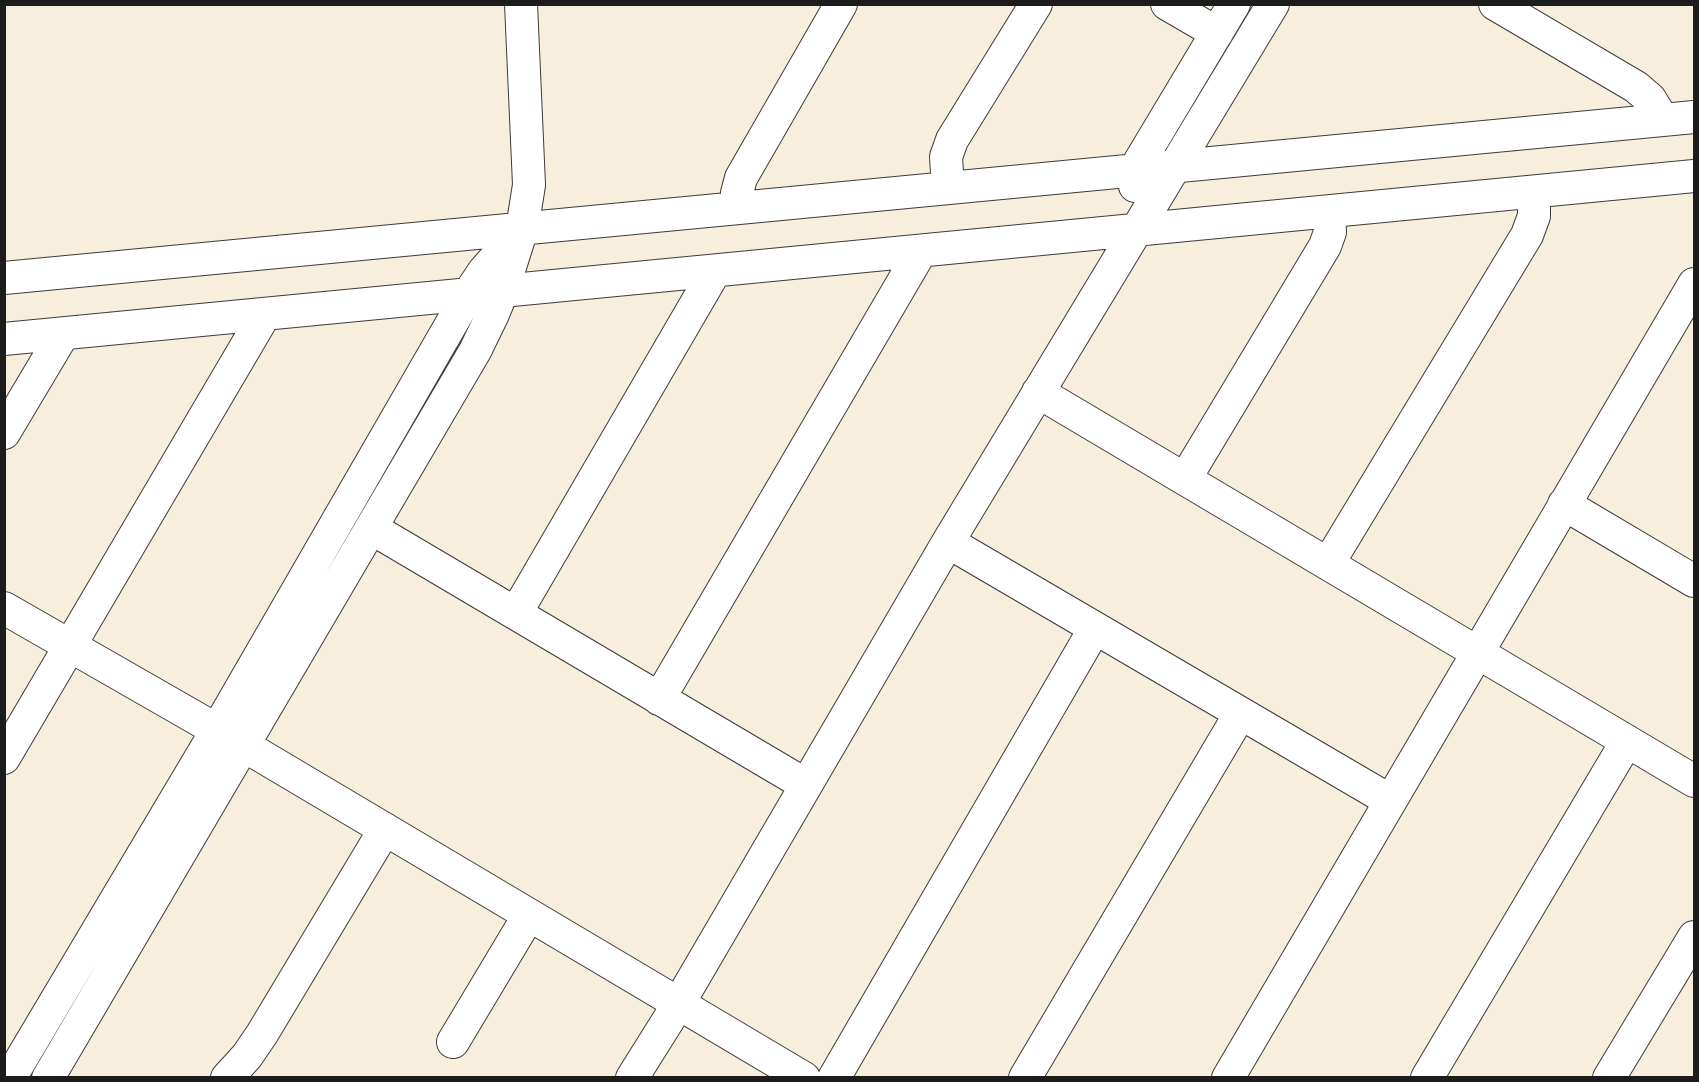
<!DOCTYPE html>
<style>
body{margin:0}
#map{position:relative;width:1699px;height:1082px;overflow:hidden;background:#f7eedd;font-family:"IM FELL Double Pica",serif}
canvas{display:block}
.frame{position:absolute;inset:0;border:6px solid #1c1c1c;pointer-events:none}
</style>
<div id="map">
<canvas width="1699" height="1082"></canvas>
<div class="frame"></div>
</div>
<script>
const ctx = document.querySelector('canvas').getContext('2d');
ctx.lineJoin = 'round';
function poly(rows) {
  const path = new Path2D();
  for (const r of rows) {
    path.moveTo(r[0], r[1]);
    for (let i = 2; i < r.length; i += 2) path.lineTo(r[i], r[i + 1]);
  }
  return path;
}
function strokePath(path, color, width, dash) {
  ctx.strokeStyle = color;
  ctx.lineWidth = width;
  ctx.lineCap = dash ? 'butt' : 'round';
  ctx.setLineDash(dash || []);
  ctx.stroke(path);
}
const street = poly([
 [1167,4,1217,33],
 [1495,4,1636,87,1650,99,1663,120],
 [1135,186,1134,171,1234,4],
 [948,188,946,157,952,140,1036,4],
 [739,208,737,193,741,178,841,4],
 [4,278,1694,117],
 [4,339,1694,176],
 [1038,392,1694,781],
 [4,433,63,334],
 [1185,479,1325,246,1330,232,1329,212],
 [1564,504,1694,581],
 [371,528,806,785],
 [948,542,1389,800],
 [1328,564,1527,235,1534,216,1534,192],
 [4,608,243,745,804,1078],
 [516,613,715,271],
 [659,699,921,251],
 [4,758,265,314],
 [453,1042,529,915],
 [10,1078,217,730,468,295,484,271,515,236],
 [48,1078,475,351,493,314,502,292,522,229,529,185,521,4],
 [227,1078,247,1056,262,1034,385,829],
 [632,1078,679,1003,948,542,1273,4],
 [834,1078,1095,628],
 [1025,1078,1240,714],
 [1228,1078,1694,284],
 [1427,1078,1627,741],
 [1609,1078,1694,937]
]);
strokePath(street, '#3d3c39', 34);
strokePath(street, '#fff', 32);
</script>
